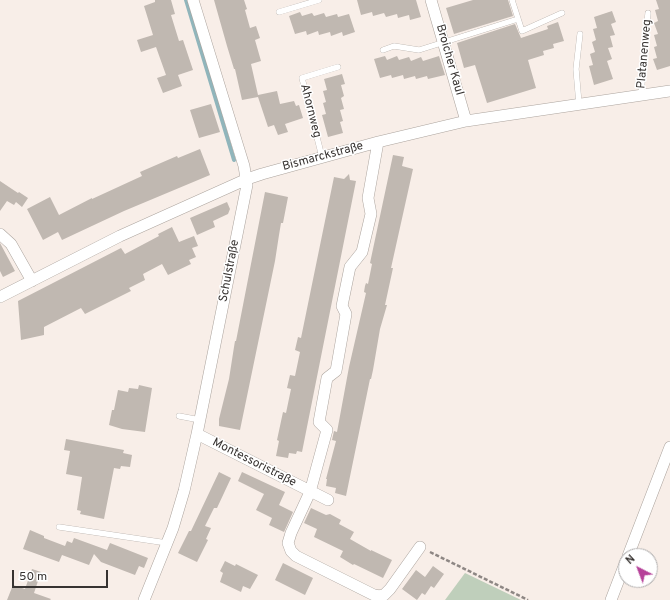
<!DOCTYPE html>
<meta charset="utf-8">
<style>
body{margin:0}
#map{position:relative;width:670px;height:600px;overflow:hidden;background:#f8eee8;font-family:Overpass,sans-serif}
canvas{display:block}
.north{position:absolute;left:618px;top:548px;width:40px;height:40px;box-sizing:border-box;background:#fff;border:1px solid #afadad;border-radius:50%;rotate:318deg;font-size:11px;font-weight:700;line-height:16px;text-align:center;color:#373331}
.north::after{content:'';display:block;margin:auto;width:14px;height:18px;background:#b64199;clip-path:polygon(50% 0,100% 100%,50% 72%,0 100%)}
.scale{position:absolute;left:12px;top:570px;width:96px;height:18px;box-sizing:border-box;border:2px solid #373331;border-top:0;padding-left:5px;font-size:12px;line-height:14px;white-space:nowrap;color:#373331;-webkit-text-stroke:3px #fff;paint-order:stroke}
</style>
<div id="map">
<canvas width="670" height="600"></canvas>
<div class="north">N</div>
<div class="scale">50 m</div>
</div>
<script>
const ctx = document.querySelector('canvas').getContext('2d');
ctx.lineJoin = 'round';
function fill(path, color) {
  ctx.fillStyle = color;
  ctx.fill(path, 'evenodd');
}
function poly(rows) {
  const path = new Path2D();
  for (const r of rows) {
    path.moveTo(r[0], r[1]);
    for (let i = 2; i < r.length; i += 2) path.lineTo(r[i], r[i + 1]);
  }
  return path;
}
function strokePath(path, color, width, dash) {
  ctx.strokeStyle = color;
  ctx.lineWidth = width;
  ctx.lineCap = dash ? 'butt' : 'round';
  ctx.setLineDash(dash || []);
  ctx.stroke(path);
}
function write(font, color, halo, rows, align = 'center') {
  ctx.font = font + ' Overpass,sans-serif';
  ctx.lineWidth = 3;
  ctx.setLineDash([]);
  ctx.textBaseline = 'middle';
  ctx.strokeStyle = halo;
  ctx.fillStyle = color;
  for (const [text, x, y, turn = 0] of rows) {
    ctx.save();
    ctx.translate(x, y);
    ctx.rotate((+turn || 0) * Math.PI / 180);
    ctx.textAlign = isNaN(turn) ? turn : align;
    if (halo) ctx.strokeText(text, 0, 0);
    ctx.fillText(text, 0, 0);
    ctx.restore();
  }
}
const green = poly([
 [465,573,521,600,445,600]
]);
const stream = poly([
 [186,0,234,160]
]);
const building = poly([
 [155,0,171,0,175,14,171,15,179,41,183,40,193,70,178,75,182,86,163,93,157,78,166,75,156,47,141,52,137,40,153,35,144,6,155,2],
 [214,0,244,0,247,9,245,10,250,28,256,26,260,38,255,40,261,61,251,64,258,95,277,91,280,104,294,101,296,106,299,105,303,118,285,124,288,132,278,135,274,125,268,127,258,97,242,100,235,69,234,69,227,46],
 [357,0,416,0,421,17,410,20,409,15,398,18,397,14,386,17,384,13,373,16,372,12,361,15],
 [473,0,508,0,513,16,454,34,446,8],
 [656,0,670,0,670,66,657,70,653,59,657,58,654,47,657,46,654,35,658,34,654,23,658,21,655,10,659,9],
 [612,11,616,22,611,24,615,35,610,36,613,47,608,48,612,59,607,61,613,79,594,85,589,66,593,65,590,54,595,52,592,42,596,40,593,29,597,28,594,17],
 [300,12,302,16,312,13,314,16,324,13,326,17,337,14,338,17,349,14,355,32,343,36,342,32,331,36,330,32,319,35,318,31,307,35,306,31,295,34,289,16],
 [558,22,564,41,553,44,554,48,543,51,544,55,528,60,536,88,487,103,475,65,464,68,457,43,515,24,521,38,548,29,547,26],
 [385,56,387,60,397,56,399,60,409,57,411,61,421,57,423,61,439,56,445,75,428,79,427,76,416,79,415,76,404,79,403,75,392,78,391,75,380,78,374,59],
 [342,74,345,84,341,85,344,96,341,98,344,109,340,110,343,121,340,122,343,133,328,137,322,115,326,114,323,103,326,102,323,91,327,90,324,79],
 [211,104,220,132,199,138,190,110],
 [200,149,210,175,124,211,62,240,58,232,43,240,27,209,50,197,59,215,92,198,92,199,142,176,140,172,177,156,178,158],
 [393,155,404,157,402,166,413,169,391,268,393,268,385,305,387,305,380,329,373,370,371,379,370,379,346,496,335,493,336,488,326,486,327,479,326,479,336,441,332,440,334,431,337,432,349,367,366,293,364,292,365,286,366,283,368,284,372,264,370,263],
 [349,174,350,180,356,181,302,452,297,451,296,454,289,453,288,458,276,456,279,441,277,440,283,412,286,413,291,389,287,388,290,375,295,376,300,352,295,350,298,337,301,338,334,177,344,179],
 [0,181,18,193,19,192,28,198,22,207,16,202,14,205,7,201,0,211],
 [265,192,288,197,283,223,281,223,279,235,275,261,240,430,219,426,219,419,229,379,234,347,235,341,236,341],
 [227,202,230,209,228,214,213,221,215,227,197,235,190,218],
 [172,227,179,242,194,236,198,246,192,248,196,257,189,260,191,264,168,275,162,264,143,274,145,280,129,288,131,291,85,314,81,308,44,327,44,335,21,340,18,301,121,248,125,254,159,236,158,234],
 [0,243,15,271,3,277,0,271],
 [139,385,152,388,145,432,122,429,109,425,112,410,114,410,118,390,128,392,129,388,138,389],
 [66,439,124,450,123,453,132,455,130,467,121,466,120,469,114,468,104,519,80,514,81,511,77,510,82,477,66,474,70,451,64,450],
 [219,472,231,478,217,508,214,508,205,526,211,528,206,539,208,540,197,562,178,553,189,531,191,531],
 [242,472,285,492,279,505,293,512,284,532,269,525,272,518,256,510,264,494,238,481],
 [311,508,326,515,330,514,341,520,339,524,354,532,350,539,371,551,371,550,392,560,383,578,354,564,353,565,340,557,343,551,314,537,317,529,304,523],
 [30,530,44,536,44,538,65,546,67,541,72,543,74,538,107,550,110,543,148,558,144,568,139,566,135,575,101,562,94,554,89,565,62,555,59,562,23,549],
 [225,561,235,566,236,564,258,575,250,589,243,586,241,592,220,582,223,573,220,571],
 [283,563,313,578,305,595,275,580],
 [433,566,444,574,434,588,431,586,425,595,422,593,417,600,402,589,416,570,425,577],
 [32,569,41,572,34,593,51,599,50,600,7,600,13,585,25,589]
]);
const path = poly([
 [430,552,528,600]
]);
const lane = poly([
 [512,0,522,31,562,13],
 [279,12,319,0],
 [383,50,394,46,419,50,518,19],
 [641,95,648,13],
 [579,104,576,69,580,34],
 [322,157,302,78,338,67],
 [179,416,200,420],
 [59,527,167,543]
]);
const street = poly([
 [431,0,466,121],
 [378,142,368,198,371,214,362,252,350,267,342,306,346,314,336,371,327,378,319,422,327,430,310,492,291,533,288,543,291,551,296,556,374,595,379,596,384,595,390,589,420,547],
 [0,234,11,244,32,281],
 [0,297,120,236,247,179,262,174,378,142,466,121,670,91],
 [197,434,328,500],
 [628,556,670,447],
 [144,600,173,528,184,491,197,434,247,185,244,166,193,0],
 [611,600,626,561]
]);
const streetNames = [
 ["Platanenweg",645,54,-85],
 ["Broicher Kaul",449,60,74],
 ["Ahornweg",310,111,76],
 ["Bismarckstraße",323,157,-15],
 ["Schulstraße",230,271,-79],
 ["Montessoristraße",254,463,27]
];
fill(green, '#bfcfbb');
strokePath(stream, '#90b5bb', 4);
fill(building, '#c0b8b1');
strokePath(lane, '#aca49e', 6);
strokePath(street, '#aca49e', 12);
strokePath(path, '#8e8784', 2.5, [4, 2]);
strokePath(lane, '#fff', 5.5);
strokePath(street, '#fff', 11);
write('12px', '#373331', '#fff', streetNames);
</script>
